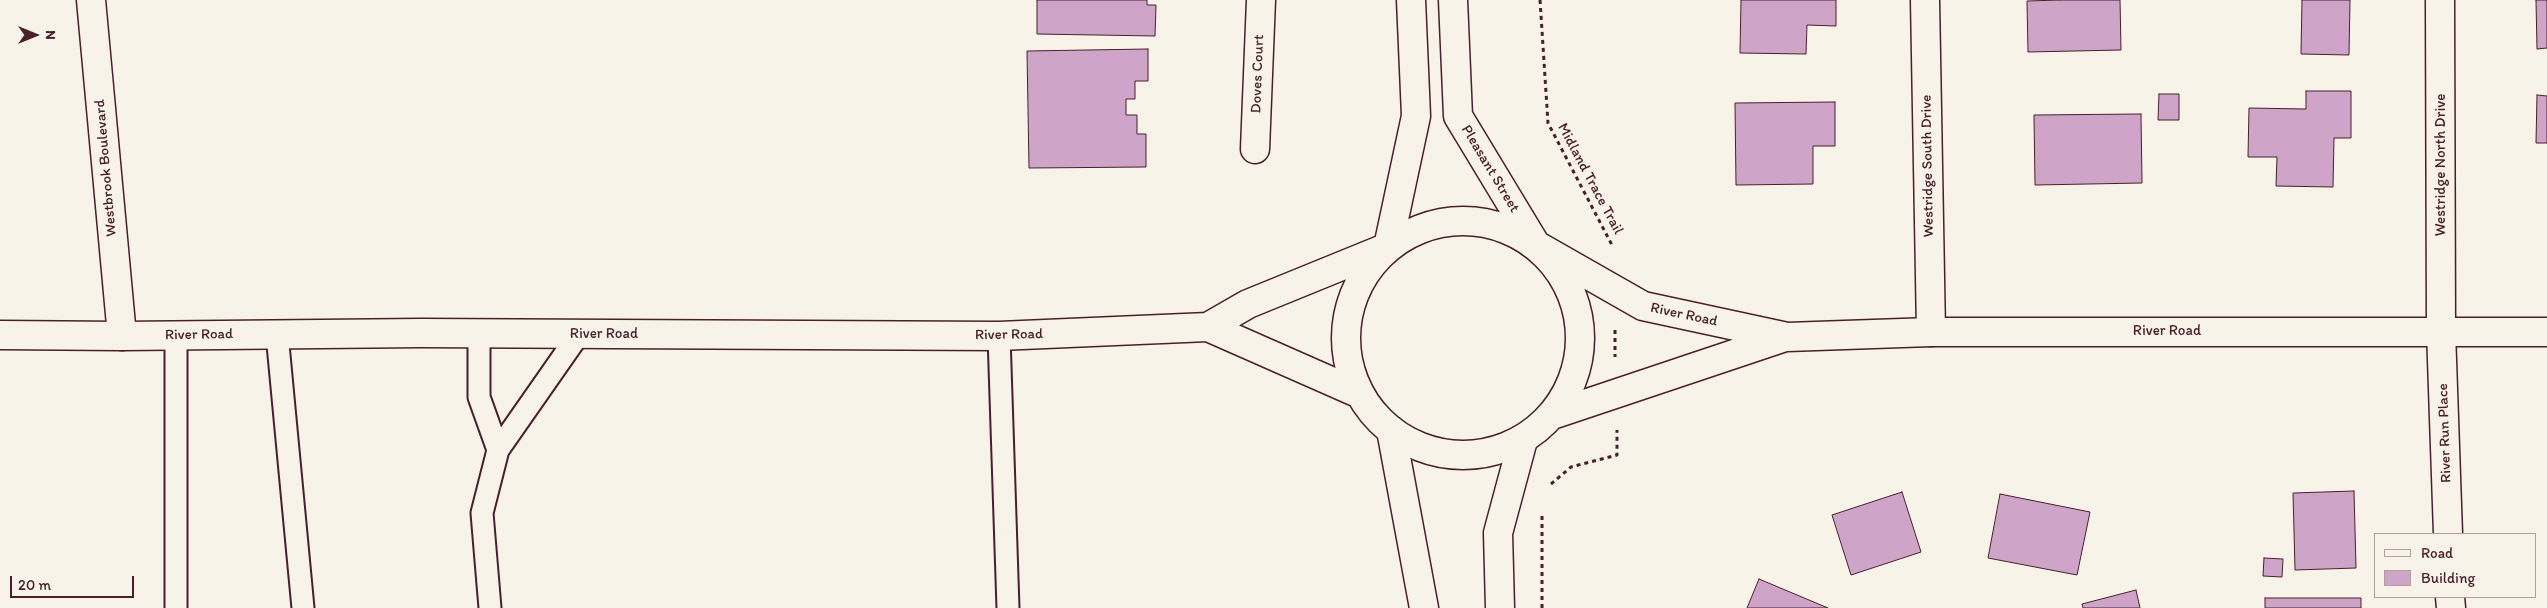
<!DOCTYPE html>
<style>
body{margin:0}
#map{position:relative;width:2547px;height:608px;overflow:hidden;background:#f7f3e8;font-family:Itim,sans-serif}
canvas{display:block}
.legend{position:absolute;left:2374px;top:533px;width:162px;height:65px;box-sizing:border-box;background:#f7f3e8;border:1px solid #b29e9c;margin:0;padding:6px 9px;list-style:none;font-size:15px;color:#4a1f2b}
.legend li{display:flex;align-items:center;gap:10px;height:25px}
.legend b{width:25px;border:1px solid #b29e9c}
.north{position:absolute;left:10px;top:10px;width:50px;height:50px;-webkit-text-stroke:4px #f7f3e8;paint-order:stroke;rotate:90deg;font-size:14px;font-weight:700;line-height:20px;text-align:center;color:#4a1f2b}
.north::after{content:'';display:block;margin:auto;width:18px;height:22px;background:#4a1f2b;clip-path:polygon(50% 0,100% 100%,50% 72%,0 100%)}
.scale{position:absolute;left:10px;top:576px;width:124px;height:22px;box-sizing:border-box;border:2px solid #4a1f2b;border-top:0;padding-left:6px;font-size:15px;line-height:18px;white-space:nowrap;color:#4a1f2b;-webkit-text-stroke:4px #f7f3e8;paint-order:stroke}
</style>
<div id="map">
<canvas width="2547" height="608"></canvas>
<ul class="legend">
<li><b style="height:6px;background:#f7f3e8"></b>Road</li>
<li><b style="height:14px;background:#cfa4c9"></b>Building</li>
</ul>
<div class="north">N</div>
<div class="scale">20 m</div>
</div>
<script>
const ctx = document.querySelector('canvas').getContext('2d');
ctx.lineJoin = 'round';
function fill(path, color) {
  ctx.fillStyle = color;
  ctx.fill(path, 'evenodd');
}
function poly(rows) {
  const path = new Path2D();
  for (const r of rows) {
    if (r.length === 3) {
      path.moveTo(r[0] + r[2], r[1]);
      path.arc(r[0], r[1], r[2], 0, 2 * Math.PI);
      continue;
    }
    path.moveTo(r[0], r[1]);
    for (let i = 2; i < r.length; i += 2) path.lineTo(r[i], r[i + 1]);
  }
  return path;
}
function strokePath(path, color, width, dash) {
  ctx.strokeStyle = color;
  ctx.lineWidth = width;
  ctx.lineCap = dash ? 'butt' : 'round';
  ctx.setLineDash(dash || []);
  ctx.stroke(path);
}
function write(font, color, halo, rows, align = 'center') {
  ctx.font = font + ' Itim,sans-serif';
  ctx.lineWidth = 4.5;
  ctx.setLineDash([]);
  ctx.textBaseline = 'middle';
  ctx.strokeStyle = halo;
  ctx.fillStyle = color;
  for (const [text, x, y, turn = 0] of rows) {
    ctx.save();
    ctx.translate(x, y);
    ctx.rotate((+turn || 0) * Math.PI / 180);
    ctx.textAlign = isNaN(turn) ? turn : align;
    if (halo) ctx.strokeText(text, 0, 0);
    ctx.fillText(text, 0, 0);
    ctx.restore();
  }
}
const building = poly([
 [1037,0,1147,0,1147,5,1156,5,1155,36,1037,34,1037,0],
 [1741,0,1836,0,1836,26,1807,25,1806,54,1740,53,1741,0],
 [2060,0,2120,0,2121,50,2028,52,2027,1,2060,0],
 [2302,0,2350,0,2349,55,2301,54,2302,0],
 [2536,0,2547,0,2547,48,2537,49,2536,0],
 [1148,49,1148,81,1135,81,1135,99,1126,99,1126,115,1137,115,1137,134,1146,134,1146,167,1029,168,1027,51,1148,49],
 [2306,91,2351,91,2351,138,2334,138,2333,187,2276,186,2277,157,2248,157,2249,108,2306,109,2306,91],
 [2159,94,2179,94,2179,120,2158,120,2159,94],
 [2537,95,2547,96,2547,143,2536,143,2537,95],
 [1835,102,1835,146,1813,146,1813,184,1736,185,1735,103,1835,102],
 [2141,114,2142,183,2035,185,2034,115,2141,114],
 [2354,491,2356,568,2295,570,2293,493,2354,491],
 [1902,492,1921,552,1851,575,1832,515,1902,492],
 [2000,494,2090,512,2077,575,1988,558,2000,494],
 [2264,558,2283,559,2282,577,2263,576,2264,558],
 [1759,579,1828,608,1747,608,1759,579],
 [2136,590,2140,608,2083,608,2082,604,2136,590],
 [2265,598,2361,598,2361,608,2265,608,2265,598]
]);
const path = poly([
 [1540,0,1548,123,1613,247],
 [1615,330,1615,357],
 [1551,484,1571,467,1617,455,1617,430],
 [1542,516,1542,608]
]);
const service = poly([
 [479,333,479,397,498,450],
 [277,334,303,608],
 [176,335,176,608],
 [999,336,1008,608],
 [490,608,482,513,498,450,579,334]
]);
const minor = poly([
 [91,0,122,336],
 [1925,0,1931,332],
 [2440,0,2441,331,2448,534],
 [1255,149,1261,0],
 [2450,597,2451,608]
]);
const tertiary = poly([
 [1391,430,1424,608],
 [1500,608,1498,533,1523,440]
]);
const secondary = poly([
 [1453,0,1458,116,1536,245,1643,306,1787,337,1931,332,2547,332],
 [1463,338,117],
 [1208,327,1248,304,1388,247,1416,116,1411,0],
 [0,335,122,336,421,333,999,336,1208,327,1360,394],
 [1552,415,1785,337]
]);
const streetNames = [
 ["Doves Court",1258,74,-88],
 ["Westridge North Drive",2441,165,-90],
 ["Westridge South Drive",1928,166,-91],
 ["Westbrook Boulevard",106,168,-95],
 ["Pleasant Street",1490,169,59],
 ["Midland Trace Trail",1590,179,62],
 ["River Road",1684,315,12],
 ["River Road",2167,331],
 ["River Road",604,334],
 ["River Road",199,335,-1],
 ["River Road",1009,335,-1],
 ["River Run Place",2445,433,-92]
];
fill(building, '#cfa4c9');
strokePath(building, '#4a1f2b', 1);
strokePath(service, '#4a1f2b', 25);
strokePath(minor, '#4a1f2b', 31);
strokePath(tertiary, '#4a1f2b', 31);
strokePath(secondary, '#4a1f2b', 31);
strokePath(path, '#4a1f2b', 3, [4, 4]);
strokePath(service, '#f7f3e8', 21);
strokePath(minor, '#f7f3e8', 28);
strokePath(tertiary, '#f7f3e8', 28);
strokePath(secondary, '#f7f3e8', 28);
write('15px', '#4a1f2b', '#f7f3e8', streetNames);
</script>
